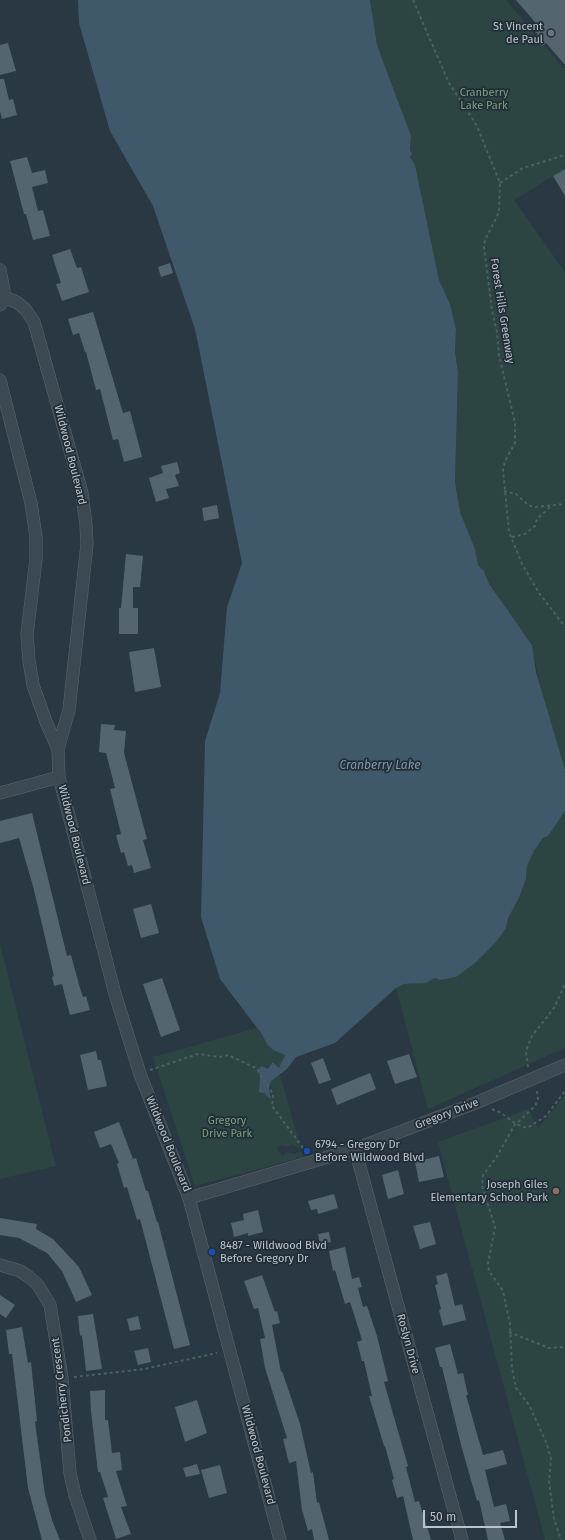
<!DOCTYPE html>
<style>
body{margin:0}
#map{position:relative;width:565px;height:1540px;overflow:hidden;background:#293842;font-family:"Fira Sans",sans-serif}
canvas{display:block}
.scale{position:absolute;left:423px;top:1510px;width:94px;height:18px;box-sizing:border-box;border:2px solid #bbc4cc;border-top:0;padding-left:5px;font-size:12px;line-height:14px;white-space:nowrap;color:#bbc4cc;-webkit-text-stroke:3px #222e37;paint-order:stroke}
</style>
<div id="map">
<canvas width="565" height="1540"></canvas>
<div class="scale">50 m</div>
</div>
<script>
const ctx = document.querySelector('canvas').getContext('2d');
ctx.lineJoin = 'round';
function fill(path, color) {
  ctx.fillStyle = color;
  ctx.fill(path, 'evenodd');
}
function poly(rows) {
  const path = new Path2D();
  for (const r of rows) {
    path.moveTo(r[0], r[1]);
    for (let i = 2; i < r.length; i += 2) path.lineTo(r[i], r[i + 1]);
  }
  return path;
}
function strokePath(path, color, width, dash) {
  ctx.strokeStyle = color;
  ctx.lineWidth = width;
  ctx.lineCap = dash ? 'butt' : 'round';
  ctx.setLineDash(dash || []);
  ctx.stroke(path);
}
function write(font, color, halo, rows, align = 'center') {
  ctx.font = font + ' "Fira Sans",sans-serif';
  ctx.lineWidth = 3.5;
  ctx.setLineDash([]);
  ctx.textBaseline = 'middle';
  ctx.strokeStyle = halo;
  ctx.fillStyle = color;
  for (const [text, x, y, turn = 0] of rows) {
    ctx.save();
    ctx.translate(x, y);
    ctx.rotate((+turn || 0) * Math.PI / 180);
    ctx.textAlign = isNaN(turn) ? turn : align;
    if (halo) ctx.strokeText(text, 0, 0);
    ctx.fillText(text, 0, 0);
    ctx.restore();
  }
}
const green = poly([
 [370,0,506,0,565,70,565,162,563,170,514,200,565,272,565,770,544,702,531,643,514,622,510,614,489,585,484,571,478,565,475,549,460,512,455,482,458,372,455,352,456,329,450,304,439,280,415,165,409,157,411,143,397,97,377,45],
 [565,811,565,1048,428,1109,396,988,404,984,426,983,435,978,440,980,456,977,496,942,506,928,508,918,519,898,526,879,527,866,534,851,543,838,548,836],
 [0,944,56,1166,0,1179],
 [257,1028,267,1044,273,1050,285,1055,279,1068,274,1062,268,1069,263,1066,258,1070,260,1076,259,1091,264,1093,270,1100,272,1099,270,1083,273,1078,280,1075,301,1149,292,1144,288,1147,281,1145,277,1147,277,1149,283,1156,286,1152,295,1154,301,1151,303,1157,195,1186,153,1057],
 [565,1095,565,1540,545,1540,438,1142,529,1109,538,1128]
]);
const water = poly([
 [78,0,370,0,377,45,411,136,410,150,412,154,410,157,415,165,439,280,450,304,456,329,455,352,458,372,455,482,460,512,475,549,478,565,484,571,489,584,532,645,536,672,565,770,565,811,548,836,543,838,534,851,527,866,526,879,519,898,508,918,506,928,496,942,475,963,456,977,440,980,435,978,426,983,404,984,396,988,335,1043,296,1057,287,1069,271,1081,269,1087,271,1100,264,1093,259,1092,260,1076,258,1069,262,1066,268,1069,273,1062,279,1068,285,1055,273,1050,267,1044,261,1033,220,979,201,917,205,741,220,693,227,607,242,563,195,329,153,206,110,131,79,23]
]);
const building = poly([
 [516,0,565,0,565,65,546,43,542,46,535,37,538,34,535,32,540,28],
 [8,43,16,71,0,75,0,45],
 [0,79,4,79,9,100,13,99,17,115,2,119,0,111],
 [27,157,32,173,45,170,48,183,32,187,38,211,43,210,50,236,33,240,26,214,24,214,10,161],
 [565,169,565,196,553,176],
 [70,249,77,268,81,267,89,292,62,301,56,284,61,283,52,255],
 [170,263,173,273,161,277,158,267],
 [93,312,123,413,130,411,142,457,124,462,118,439,113,440,100,389,96,390,86,352,85,352,79,333,73,335,68,319],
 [177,462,180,473,175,475,179,486,166,489,169,498,156,502,149,478,163,473,161,466],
 [217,505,219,518,204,521,202,508],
 [126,554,143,556,140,587,133,587,133,608,138,608,138,634,119,634,119,608,121,608],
 [154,648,161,687,135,692,129,652],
 [101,724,115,725,114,730,126,731,124,753,147,839,143,840,151,868,134,873,132,865,128,866,124,852,121,853,116,835,121,834,110,789,115,788,106,753,99,752],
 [32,813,67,956,71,955,80,988,83,997,86,996,90,1010,70,1015,62,984,54,986,52,977,54,976,33,886,19,838,0,843,0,821],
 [151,904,159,933,141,938,133,909],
 [162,978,180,1030,161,1037,143,984],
 [96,1051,98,1060,101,1060,107,1086,88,1090,80,1055],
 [409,1054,417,1077,395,1084,387,1061],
 [323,1058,331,1080,319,1084,311,1063],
 [370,1073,376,1089,337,1105,331,1089],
 [119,1122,133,1159,136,1158,146,1191,148,1191,157,1222,158,1222,190,1345,174,1349,140,1219,137,1220,127,1187,124,1188,117,1164,119,1163,111,1144,100,1148,94,1132],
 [439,1156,444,1177,419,1182,415,1162],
 [398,1170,404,1194,388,1199,382,1175],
 [334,1194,338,1208,318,1214,317,1209,311,1210,308,1201],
 [258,1210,263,1232,248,1236,248,1233,234,1237,231,1223,244,1220,243,1214],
 [0,1218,37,1224,36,1229,53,1239,79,1267,92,1295,76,1302,62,1271,47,1253,19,1238,0,1235],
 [430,1222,436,1244,420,1249,413,1226],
 [329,1232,331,1242,320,1244,318,1234],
 [345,1247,352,1279,359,1277,362,1287,358,1288,363,1307,367,1306,377,1336,388,1381,384,1382,408,1466,406,1467,415,1502,419,1501,431,1540,413,1540,403,1496,397,1498,392,1480,394,1479,385,1446,384,1446,369,1396,372,1396,364,1361,362,1361,357,1342,362,1340,350,1302,345,1304,335,1270,333,1271,329,1251],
 [447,1273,455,1306,462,1304,466,1320,443,1326,439,1310,441,1309,435,1285,438,1284,436,1276],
 [262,1275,275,1312,277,1311,280,1323,272,1325,281,1372,282,1371,300,1424,311,1473,313,1472,317,1503,319,1502,329,1540,314,1540,312,1529,308,1531,302,1510,296,1461,289,1463,283,1439,287,1438,265,1368,260,1339,265,1338,258,1308,254,1309,244,1281],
 [0,1295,15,1305,6,1318,0,1314],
 [93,1314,102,1369,86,1371,82,1335,80,1336,78,1316],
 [138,1316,141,1329,130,1331,127,1319],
 [22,1327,28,1363,31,1362,37,1421,35,1422,45,1495,52,1520,60,1540,42,1540,28,1488,12,1354,9,1354,6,1330],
 [450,1344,458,1374,463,1373,468,1395,466,1395,483,1455,503,1450,507,1464,485,1470,494,1507,506,1504,510,1521,500,1523,505,1540,488,1540,479,1500,477,1501,461,1445,442,1367,440,1367,435,1348],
 [148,1348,151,1362,138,1365,134,1351],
 [105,1390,105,1420,108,1420,112,1453,120,1452,122,1470,116,1471,127,1506,121,1507,131,1534,116,1539,103,1498,108,1497,100,1472,98,1472,91,1411,90,1391],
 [197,1400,207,1433,185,1442,175,1407],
 [197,1464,200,1474,186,1477,183,1468],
 [220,1465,227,1493,209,1498,201,1470]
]);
const path = poly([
 [413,0,449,83,477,126,500,183,499,212,485,240,484,247,492,310,497,332,499,355,515,423,515,443,505,461,503,469,509,532,522,564,539,593,565,627],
 [500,183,523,168,565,155],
 [504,491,516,494,528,505,534,507,565,504],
 [512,537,525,534,535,526,537,519,550,507],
 [528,1067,526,1051,532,1036,554,1008,565,984],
 [150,1070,198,1054,220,1057,228,1055,256,1068,273,1094,272,1106,306,1152],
 [537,1091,538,1100,535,1106,514,1126,496,1158,483,1175,482,1186,495,1227,488,1264,489,1271,503,1291,510,1324,512,1368,516,1388,529,1405,547,1444,551,1459,549,1481,554,1519,561,1540],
 [492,1109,501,1113,516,1124,527,1128,546,1116,565,1091],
 [509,1332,549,1348,565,1347],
 [74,1377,144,1369,217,1353]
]);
const minor = poly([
 [0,270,5,297,0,305],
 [5,297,18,303,26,310,34,322,82,493,86,525,87,544,69,710,58,749,59,777,115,994,140,1074,189,1198,280,1540],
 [0,380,31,503,36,537,36,559,27,634,29,661,33,685,46,722,58,749],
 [0,793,59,777],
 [355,1149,462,1540],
 [189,1198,355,1149,478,1102,565,1065],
 [0,1265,20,1271,29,1277,38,1285,50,1305,62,1378,70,1473,75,1495,90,1540]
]);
const markers = [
 [551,33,4,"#6b7280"],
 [307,1151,4,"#1a4fb4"],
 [556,1191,4,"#8d6e63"],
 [212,1252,4,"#1a4fb4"]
];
const poiNames = [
 ["St Vincent",543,27],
 ["de Paul",543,40],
 ["6794 - Gregory Dr",315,1145,"left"],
 ["Before Wildwood Blvd",315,1158,"left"],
 ["Joseph Giles",548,1185],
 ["Elementary School Park",548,1198],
 ["8487 - Wildwood Blvd",220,1246,"left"],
 ["Before Gregory Dr",220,1259,"left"]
];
const parkNames = [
 ["Cranberry",484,93],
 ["Lake Park",484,106],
 ["Gregory",227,1121],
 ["Drive Park",227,1134]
];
const streetNames = [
 ["Forest Hills Greenway",502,311,81],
 ["Wildwood Boulevard",70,455,76],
 ["Wildwood Boulevard",74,835,76],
 ["Gregory Drive",447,1114,-21],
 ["Wildwood Boulevard",168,1144,68],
 ["Roslyn Drive",408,1344,75],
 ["Pondicherry Crescent",62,1390,-97],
 ["Wildwood Boulevard",258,1455,75]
];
const waterNames = [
 ["Cranberry Lake",380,766]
];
fill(green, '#2c4543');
fill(water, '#40596a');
fill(building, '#55656f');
strokePath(minor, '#5c676f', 13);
strokePath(path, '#4c6160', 2, [3, 3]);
strokePath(minor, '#3d4952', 12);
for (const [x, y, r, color] of markers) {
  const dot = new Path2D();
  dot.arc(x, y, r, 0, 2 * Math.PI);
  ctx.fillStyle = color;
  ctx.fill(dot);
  strokePath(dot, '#222e37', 1.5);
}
write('11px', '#bbc4cc', '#222e37', poiNames, 'right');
write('11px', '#7ba07d', '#222e37', parkNames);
write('11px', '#bbc4cc', '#222e37', streetNames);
write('italic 12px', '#7e99ac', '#222e37', waterNames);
</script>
